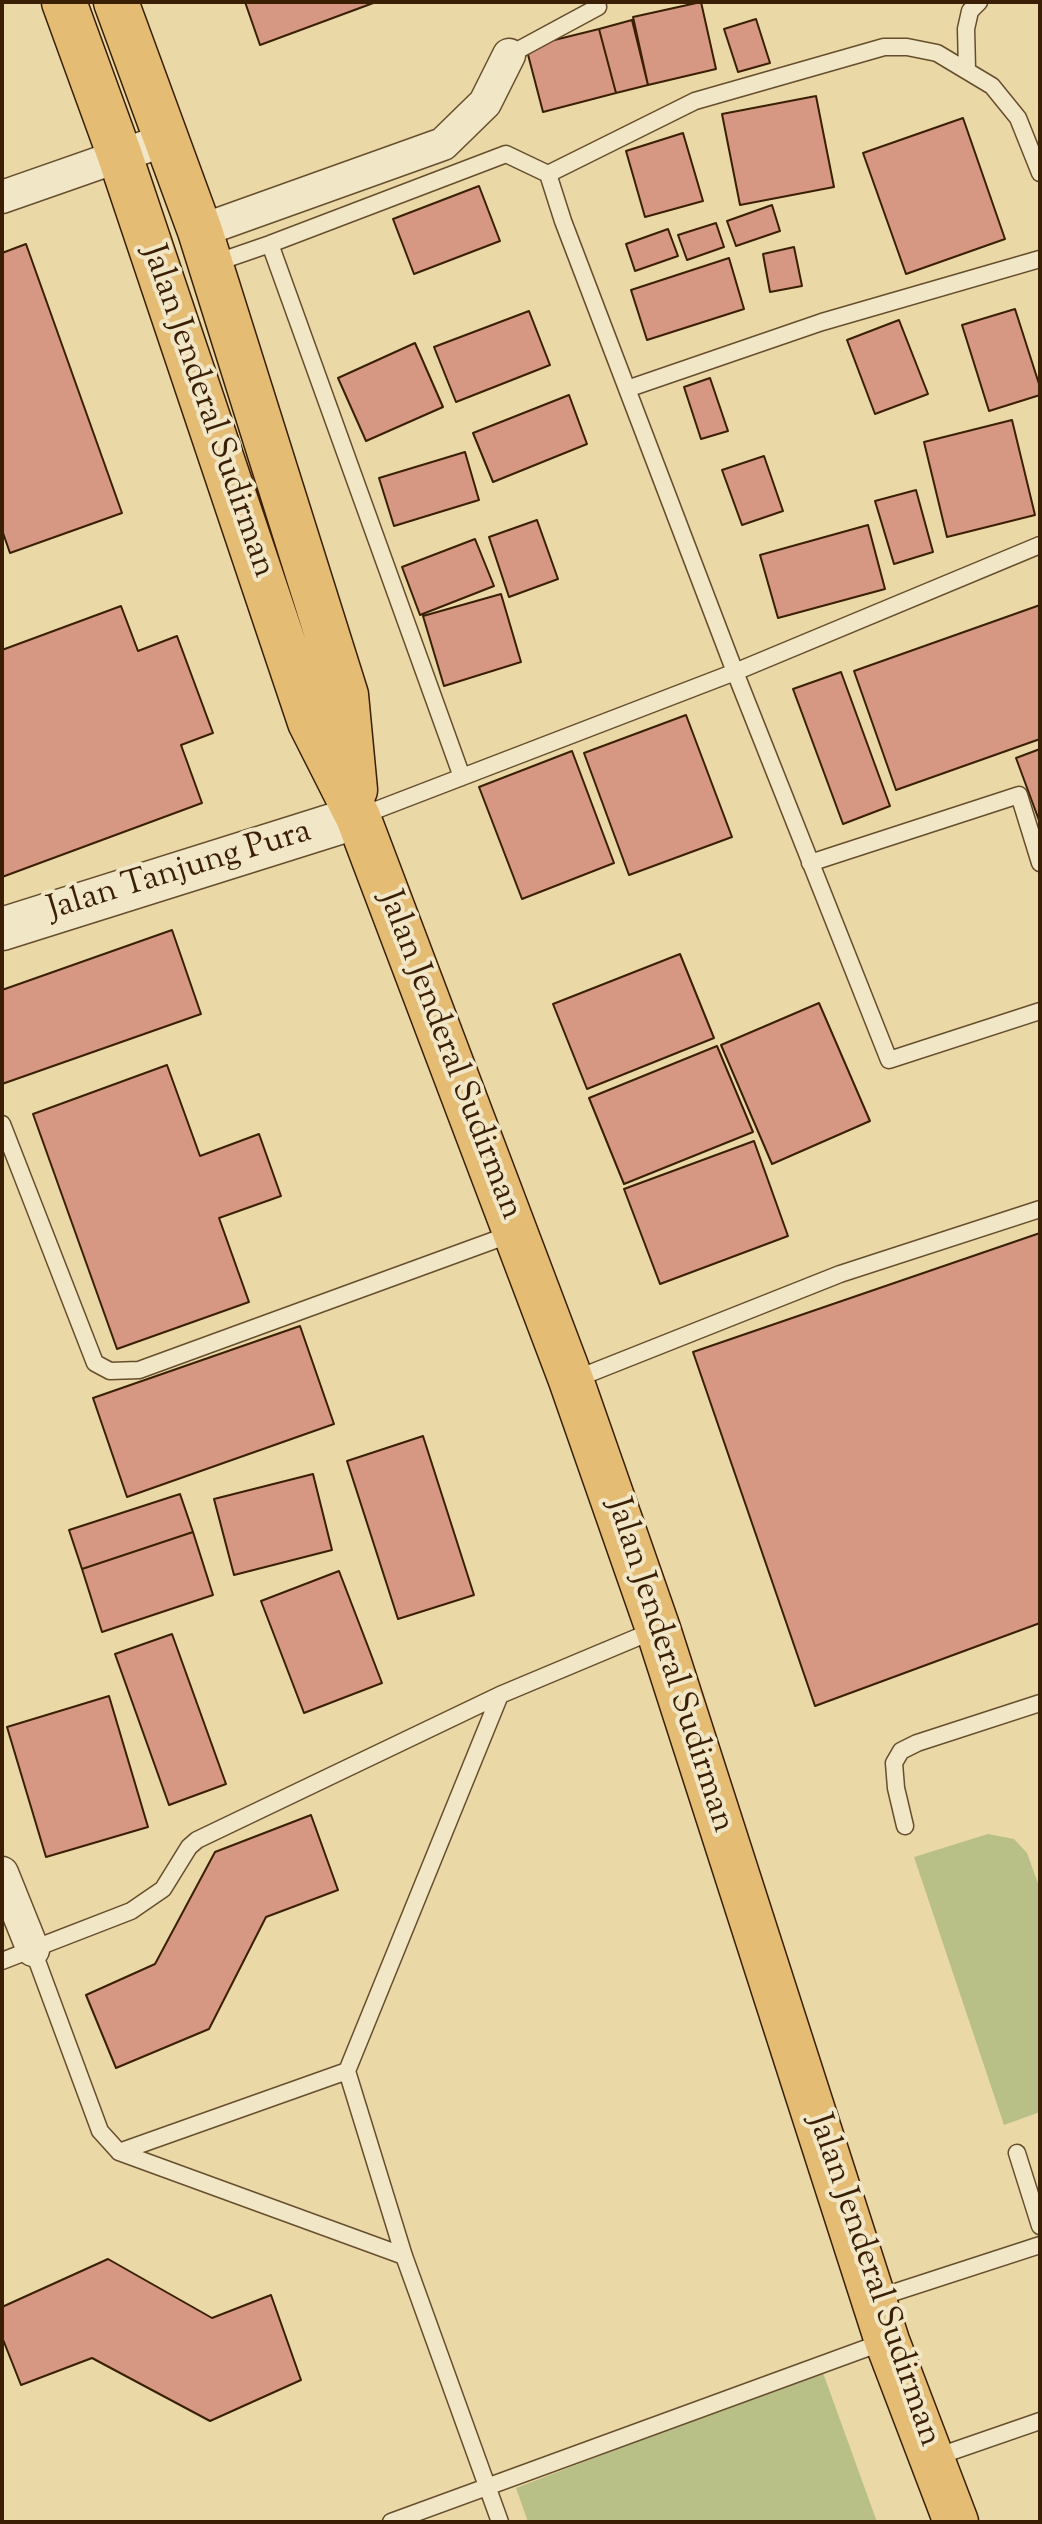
<!DOCTYPE html>
<style>
body{margin:0}
#map{position:relative;width:1042px;height:2524px;overflow:hidden;background:#ead9a7;font-family:"Sorts Mill Goudy",serif}
canvas{display:block}
.frame{position:absolute;inset:0;border:4px solid #3a1f04;pointer-events:none}
</style>
<div id="map">
<canvas width="1042" height="2524"></canvas>
<div class="frame"></div>
</div>
<script>
const ctx = document.querySelector('canvas').getContext('2d');
ctx.lineJoin = 'round';
function fill(path, color) {
  ctx.fillStyle = color;
  ctx.fill(path, 'evenodd');
}
function poly(rows) {
  const path = new Path2D();
  for (const r of rows) {
    path.moveTo(r[0], r[1]);
    for (let i = 2; i < r.length; i += 2) path.lineTo(r[i], r[i + 1]);
  }
  return path;
}
function strokePath(path, color, width, dash) {
  ctx.strokeStyle = color;
  ctx.lineWidth = width;
  ctx.lineCap = dash ? 'butt' : 'round';
  ctx.setLineDash(dash || []);
  ctx.stroke(path);
}
function write(font, color, halo, rows, align = 'center') {
  ctx.font = font + ' "Sorts Mill Goudy",serif';
  ctx.lineWidth = 8;
  ctx.setLineDash([]);
  ctx.textBaseline = 'middle';
  ctx.strokeStyle = halo;
  ctx.fillStyle = color;
  for (const [text, x, y, turn = 0] of rows) {
    ctx.save();
    ctx.translate(x, y);
    ctx.rotate((+turn || 0) * Math.PI / 180);
    ctx.textAlign = isNaN(turn) ? turn : align;
    if (halo) ctx.strokeText(text, 0, 0);
    ctx.fillText(text, 0, 0);
    ctx.restore();
  }
}
const green = poly([
 [988,1834,1014,1839,1027,1853,1040,1889,1040,2112,1004,2125,914,1857],
 [822,2370,877,2522,528,2522,516,2488]
]);
const building = poly([
 [245,2,376,2,260,45,245,2],
 [701,2,716,69,648,85,633,17,701,2],
 [756,19,770,63,738,72,724,29,756,19],
 [632,20,648,85,616,93,599,29,632,20],
 [599,29,616,93,543,112,526,47,599,29],
 [816,96,834,187,740,205,722,114,816,96],
 [963,118,1005,239,906,274,863,153,963,118],
 [683,133,703,201,645,217,626,151,683,133],
 [479,186,500,241,414,274,393,219,479,186],
 [772,205,780,231,736,246,727,221,772,205],
 [716,223,724,247,687,260,678,235,716,223],
 [668,229,678,256,635,271,626,244,668,229],
 [26,244,122,513,10,553,2,530,2,253,26,244],
 [794,247,802,286,770,292,763,254,794,247],
 [729,258,744,309,647,340,631,290,729,258],
 [1015,309,1040,387,1040,395,989,411,962,325,1015,309],
 [529,311,550,365,456,402,434,347,529,311],
 [899,320,928,394,875,414,847,340,899,320],
 [415,343,443,407,366,441,338,378,415,343],
 [710,378,728,431,701,439,684,387,710,378],
 [569,395,587,444,493,482,473,433,569,395],
 [1012,420,1035,515,947,537,924,442,1012,420],
 [465,452,479,500,394,526,379,478,465,452],
 [764,456,783,511,742,525,722,470,764,456],
 [916,490,933,552,894,564,875,501,916,490],
 [537,520,558,579,509,597,489,537,537,520],
 [868,525,885,589,778,618,760,555,868,525],
 [475,539,494,586,420,615,402,567,475,539],
 [501,594,521,662,444,686,423,616,501,594],
 [1040,605,1040,739,896,790,854,671,1040,605],
 [121,606,138,651,177,636,213,733,181,745,202,803,2,877,2,650,121,606],
 [841,672,890,806,843,824,793,689,841,672],
 [686,715,732,837,629,875,584,753,686,715],
 [1040,749,1040,823,1016,758,1040,749],
 [572,751,614,863,522,899,479,787,572,751],
 [172,930,201,1014,2,1084,2,990,172,930],
 [680,954,714,1038,587,1089,553,1004,680,954],
 [819,1003,870,1121,772,1164,721,1045,819,1003],
 [717,1046,753,1132,624,1184,589,1098,717,1046],
 [167,1065,200,1156,259,1134,281,1196,219,1218,249,1302,117,1349,33,1114,167,1065],
 [754,1141,788,1236,660,1284,624,1189,754,1141],
 [1040,1233,1040,1623,815,1706,693,1352,1040,1233],
 [300,1326,334,1424,127,1497,93,1398,300,1326],
 [423,1436,474,1595,398,1619,347,1461,423,1436],
 [313,1474,332,1550,234,1575,214,1499,313,1474],
 [180,1494,193,1532,82,1569,69,1530,180,1494],
 [193,1532,213,1595,102,1632,82,1569,193,1532],
 [339,1571,382,1683,304,1713,261,1601,339,1571],
 [172,1634,226,1784,169,1805,115,1654,172,1634],
 [109,1696,148,1827,46,1857,7,1727,109,1696],
 [311,1815,338,1890,266,1917,209,2029,116,2068,86,1995,155,1964,215,1852,311,1815],
 [108,2259,212,2318,271,2295,301,2380,210,2421,92,2358,21,2385,2,2337,2,2307,108,2259]
]);
const service = poly([
 [509,55,598,7],
 [967,69,966,29,970,11,979,2],
 [548,174,695,101,884,47,907,47,937,53,992,86,1018,118,1040,173],
 [270,244,462,777],
 [212,264,270,244,506,154,548,174,563,221,735,672,889,1060,1040,1011],
 [627,389,822,322,1040,259],
 [358,817,735,672,1040,545],
 [810,863,1019,795,1040,863],
 [2,1124,95,1363,110,1371,139,1370,514,1233],
 [573,1380,840,1274,1040,1209],
 [905,1826,896,1788,894,1763,901,1751,917,1743,1040,1703],
 [33,1950,100,2131,119,2152],
 [2,1961,131,1911,163,1889,189,1847,197,1840,500,1695],
 [347,2071,119,2152,404,2256],
 [1017,2153,1040,2226],
 [874,2299,1040,2245],
 [933,2458,1040,2421],
 [391,2522,886,2341],
 [500,2522,404,2256,347,2071,500,1695,655,1630]
]);
const minor = poly([
 [2,197,165,140],
 [200,231,443,144,485,103,509,55],
 [2,1873,33,1950]
]);
const tertiary = poly([
 [2,929,358,817]
]);
const trunk = poly([
 [64,2,120,156,310,722,358,817,571,1380,658,1629,887,2341,956,2522],
 [116,2,200,231,346,695,355,790]
]);
const streetNames = [
 ["Jalan Jenderal Sudirman",206,412,71],
 ["Jalan Tanjung Pura",180,873,-17],
 ["Jalan Jenderal Sudirman",448,1056,69],
 ["Jalan Jenderal Sudirman",668,1666,72],
 ["Jalan Jenderal Sudirman",872,2281,71]
];
fill(green, '#b8bf87');
fill(building, '#d69882');
strokePath(building, '#3a1f04', 2);
strokePath(service, '#664e2d', 19);
strokePath(minor, '#664e2d', 35);
strokePath(tertiary, '#664e2d', 45);
strokePath(trunk, '#3a1f04', 47);
strokePath(service, '#f1e6c6', 16);
strokePath(minor, '#f1e6c6', 32);
strokePath(tertiary, '#f1e6c6', 42);
strokePath(trunk, '#e5bc74', 44);
write('34px', '#3a1f04', '#f1e6c6', streetNames);
</script>
